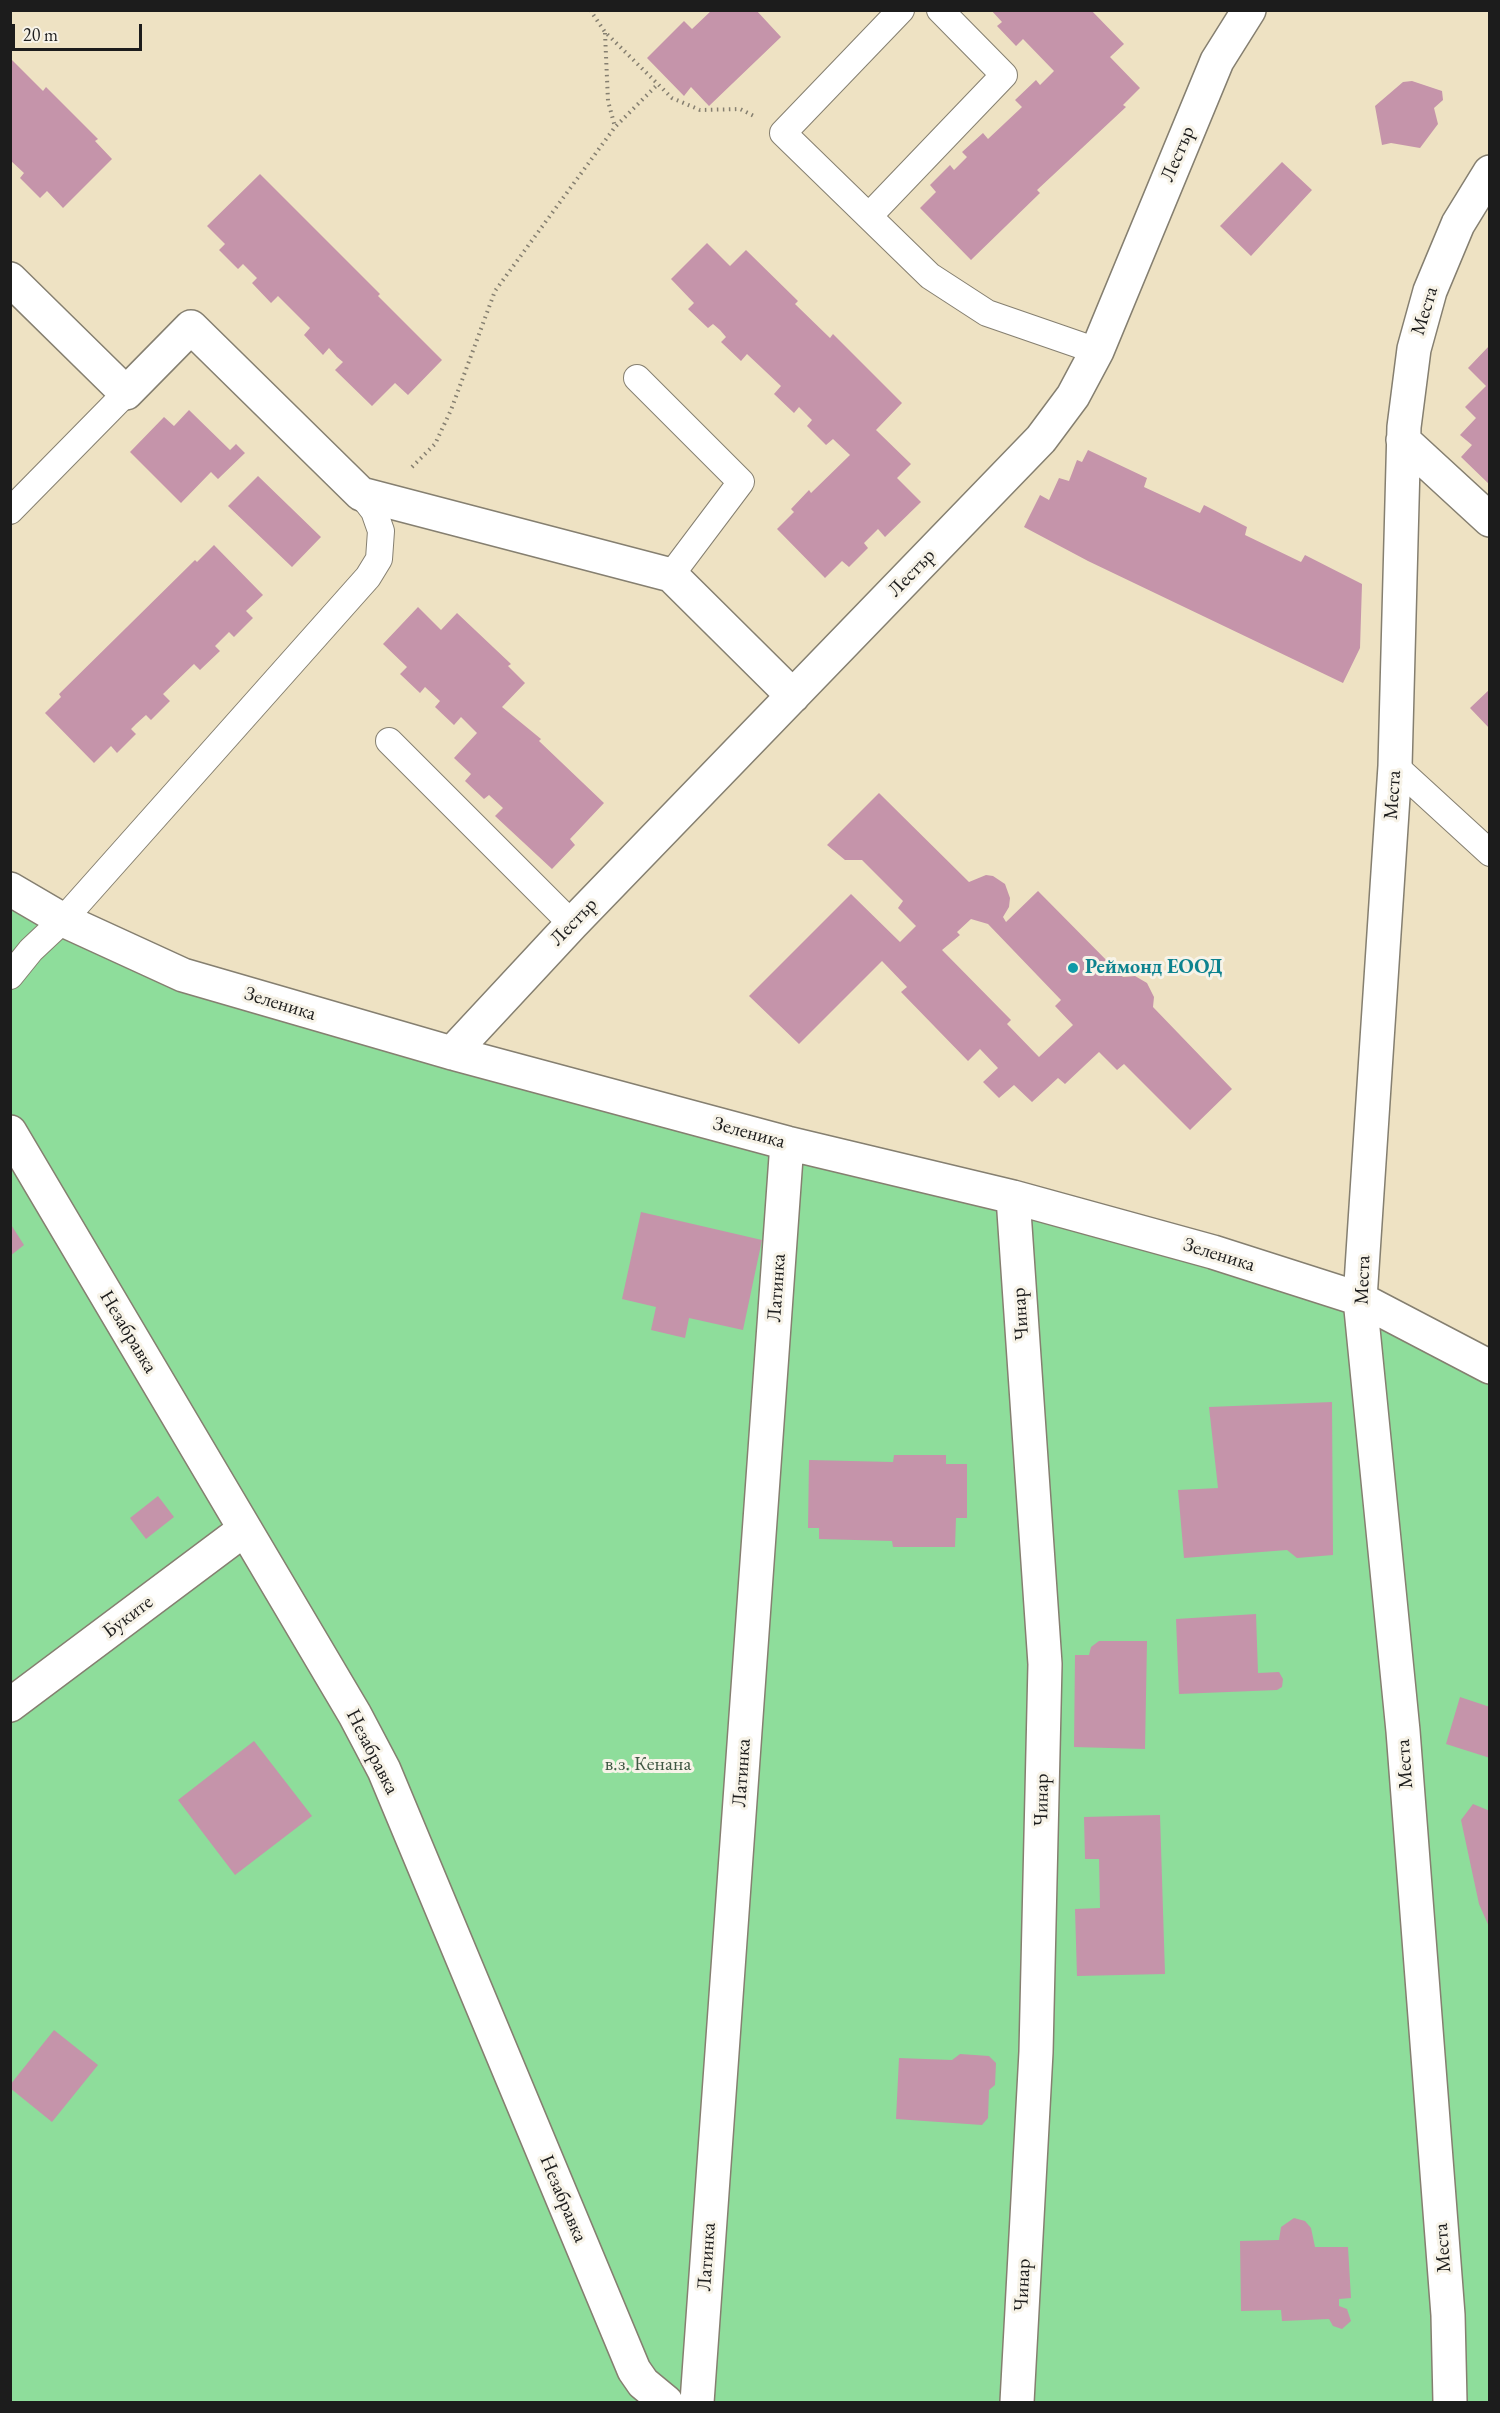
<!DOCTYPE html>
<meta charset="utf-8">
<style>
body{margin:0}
#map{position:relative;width:1500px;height:2413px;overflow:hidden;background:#eee2c3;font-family:"EB Garamond",serif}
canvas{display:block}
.frame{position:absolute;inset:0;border:12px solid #1c1c1c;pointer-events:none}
.scale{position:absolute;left:12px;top:24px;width:130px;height:27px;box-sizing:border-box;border:3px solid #1c1c1c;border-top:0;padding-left:8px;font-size:18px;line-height:21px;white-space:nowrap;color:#1c1c1c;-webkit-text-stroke:4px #f7f3e8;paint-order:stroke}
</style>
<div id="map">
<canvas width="1500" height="2413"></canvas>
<div class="frame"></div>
<div class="scale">20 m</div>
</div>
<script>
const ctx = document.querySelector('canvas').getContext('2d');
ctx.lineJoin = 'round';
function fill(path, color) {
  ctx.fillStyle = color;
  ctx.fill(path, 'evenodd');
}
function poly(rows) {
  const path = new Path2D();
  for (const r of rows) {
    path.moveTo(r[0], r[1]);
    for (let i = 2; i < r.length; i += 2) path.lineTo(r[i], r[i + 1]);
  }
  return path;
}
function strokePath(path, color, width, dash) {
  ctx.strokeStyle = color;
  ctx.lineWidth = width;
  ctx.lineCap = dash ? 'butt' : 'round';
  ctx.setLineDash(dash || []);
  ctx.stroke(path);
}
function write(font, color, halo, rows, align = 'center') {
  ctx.font = font + ' "EB Garamond",serif';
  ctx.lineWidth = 6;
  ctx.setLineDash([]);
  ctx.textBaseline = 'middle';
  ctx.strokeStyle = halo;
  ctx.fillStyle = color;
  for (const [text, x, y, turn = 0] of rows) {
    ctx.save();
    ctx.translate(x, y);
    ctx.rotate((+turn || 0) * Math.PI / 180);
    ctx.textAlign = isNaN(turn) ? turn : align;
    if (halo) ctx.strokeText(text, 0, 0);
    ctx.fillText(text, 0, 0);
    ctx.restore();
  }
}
const green = poly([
 [11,889,183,975,1360,1299,1489,1363,1489,2402,11,2402]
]);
const building = poly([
 [712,10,756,10,781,37,709,106,691,87,684,96,647,58,684,21,692,29],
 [991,10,1091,10,1124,44,1110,57,1140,88,1123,105,1126,107,1037,190,1040,193,971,260,920,208,936,192,930,185,950,165,954,170,967,157,962,152,983,133,988,139,1022,107,1015,100,1036,80,1040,85,1054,71,1023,39,1016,46,997,26,1002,22],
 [10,58,43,91,46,87,98,139,95,141,112,159,63,208,47,191,40,198,20,178,24,173,10,160],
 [1412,81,1442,91,1443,100,1434,108,1438,124,1420,148,1391,143,1382,145,1375,106,1403,82],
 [1282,162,1312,190,1251,256,1220,226],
 [260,174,380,294,378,296,442,360,408,395,395,383,372,406,335,370,343,362,337,357,329,348,323,355,304,335,310,328,278,296,271,303,252,283,257,278,243,264,238,269,219,250,225,244,207,226],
 [707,243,730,266,746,250,798,301,795,304,830,338,833,334,902,403,876,430,911,464,897,478,921,502,885,537,878,529,864,543,868,548,849,567,842,561,825,578,777,529,794,512,791,509,809,490,811,493,850,455,833,439,826,445,807,426,812,420,799,407,794,413,774,394,781,386,747,354,741,361,721,342,726,337,720,330,713,324,708,328,688,309,694,303,671,279],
 [1490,345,1490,485,1461,457,1472,445,1460,435,1476,418,1465,407,1486,386,1468,368],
 [189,410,230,450,236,444,245,453,218,479,211,472,181,503,130,452,164,417,174,426],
 [1088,450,1147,478,1144,487,1200,513,1204,505,1247,527,1245,535,1301,562,1305,555,1362,584,1360,648,1343,683,1088,561,1024,527,1040,495,1049,500,1059,478,1069,481,1077,460,1082,462],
 [258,476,321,537,292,567,228,506],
 [214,545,263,595,246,611,253,618,234,637,229,632,215,646,220,651,200,670,194,664,163,694,170,701,151,720,146,715,136,724,131,729,136,734,117,753,111,746,94,763,45,713,61,697,59,694,195,560,197,562],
 [418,607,441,630,457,613,511,664,508,666,525,683,502,707,541,739,539,741,604,803,570,839,575,845,552,869,495,816,503,808,489,795,484,799,465,781,471,774,454,758,477,733,461,717,454,725,435,707,440,701,425,687,420,693,400,674,407,667,383,644],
 [1490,689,1490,729,1470,708],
 [879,793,969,882,986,875,993,876,1005,884,1010,898,1009,907,1003,917,1006,922,1038,891,1123,977,1135,976,1147,983,1154,997,1153,1007,1232,1089,1190,1130,1124,1064,1117,1070,1099,1052,1065,1084,1058,1078,1032,1102,1014,1085,999,1098,983,1082,998,1068,980,1049,968,1061,901,992,907,987,882,961,799,1044,749,996,851,894,900,942,916,926,898,908,903,901,862,860,845,860,827,845],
 [971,919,988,924,1061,1000,1055,1006,1073,1025,1039,1057,1007,1024,1011,1020,942,950,960,935,957,932],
 [641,1212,762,1240,743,1330,689,1318,685,1338,651,1330,656,1307,622,1299],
 [10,1223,24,1245,10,1256],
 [1332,1402,1333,1555,1297,1558,1287,1550,1184,1558,1178,1490,1218,1488,1209,1407],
 [894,1455,946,1455,946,1464,967,1464,967,1518,956,1518,955,1547,893,1547,892,1541,819,1539,819,1528,808,1528,809,1460,893,1462],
 [158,1496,174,1517,146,1539,130,1518],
 [1256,1614,1258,1673,1279,1672,1283,1679,1282,1687,1277,1690,1179,1694,1176,1619],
 [1099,1641,1147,1641,1145,1749,1074,1747,1075,1655,1089,1655,1091,1647],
 [1460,1697,1490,1707,1490,1758,1446,1744],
 [254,1741,312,1816,235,1875,178,1800],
 [1473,1804,1490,1811,1490,1929,1479,1904,1461,1820],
 [1160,1815,1165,1974,1077,1976,1075,1909,1100,1908,1099,1859,1085,1859,1084,1817],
 [54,2030,98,2065,52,2122,10,2088,10,2085],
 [960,2054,989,2056,996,2063,995,2085,989,2090,988,2118,982,2125,896,2119,899,2058,952,2060],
 [1294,2218,1305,2221,1311,2228,1315,2247,1348,2247,1351,2298,1339,2299,1339,2306,1347,2309,1351,2321,1342,2329,1333,2326,1329,2319,1282,2321,1281,2310,1241,2311,1240,2241,1279,2240,1281,2227]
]);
const path = poly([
 [590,10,605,32,672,98,700,110,740,109,754,116],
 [605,33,608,101,615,127],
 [412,467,435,444,451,410,495,291,615,127,658,84]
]);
const service = poly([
 [901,10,783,133,930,276,987,313,1097,351],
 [869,216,1004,75,940,10],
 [637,378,741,482,671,575],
 [10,511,126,393],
 [389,741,572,924],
 [1395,766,1490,853],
 [10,976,31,950,63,920,368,577,379,559,381,531,374,511,361,494]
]);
const minor = poly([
 [10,279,126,393,191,327,361,494,671,575,793,696],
 [1403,440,1490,520],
 [10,889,63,920,183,975,452,1053,787,1143,1013,1197,1213,1252,1360,1299,1490,1367],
 [452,1053,572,924,1041,439,1073,396,1097,351,1217,61,1249,10],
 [10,1132,355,1715,384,1770,634,2370,643,2383,666,2402],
 [1013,1197,1045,1664,1036,2052,1017,2402],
 [10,1705,245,1529],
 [697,2402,787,1143],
 [1450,2402,1448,2315,1403,1731,1360,1299,1395,766,1404,427,1414,349,1430,291,1458,224,1490,172]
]);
const markers = [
 [1073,968,6,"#0f9aa8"]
];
const streetNames = [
 ["Лестър",1178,154,-67],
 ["Места",1425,311,-73],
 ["Лестър",912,573,-46],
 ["Места",1393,795,-86],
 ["Лестър",574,922,-46],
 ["Зеленика",280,1004,17],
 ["Зеленика",749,1133,15],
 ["Зеленика",1219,1255,17],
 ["Места",1363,1280,-88],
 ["Латинка",777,1288,-86],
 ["Чинар",1021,1314,-94],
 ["Незабравка",128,1332,59],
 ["Буките",128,1617,-37],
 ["Незабравка",372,1752,63],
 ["Места",1405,1764,-94],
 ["Латинка",742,1773,-86],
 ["Чинар",1042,1800,-89],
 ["Незабравка",563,2199,67],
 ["Места",1443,2248,-94],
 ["Латинка",707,2257,-86],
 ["Чинар",1023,2285,-87]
];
const cultureNames = [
 ["Реймонд ЕООД",1085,968]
];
const parkNames = [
 ["в.з. Кенана",648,1765]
];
fill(green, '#8edd9b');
fill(building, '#c594aa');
strokePath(service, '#857f70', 28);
strokePath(minor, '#857f70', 36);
strokePath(path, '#857f70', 4, [1.5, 4.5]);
strokePath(service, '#fff', 26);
strokePath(minor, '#fff', 33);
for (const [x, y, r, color] of markers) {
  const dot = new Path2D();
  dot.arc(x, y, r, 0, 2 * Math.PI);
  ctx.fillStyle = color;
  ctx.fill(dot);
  strokePath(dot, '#f7f3e8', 2);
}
write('20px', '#1c1c1c', '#f7f3e8', streetNames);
write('bold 20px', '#0d838f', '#f7f3e8', cultureNames, 'left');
write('20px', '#3e5642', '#f7f3e8', parkNames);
</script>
